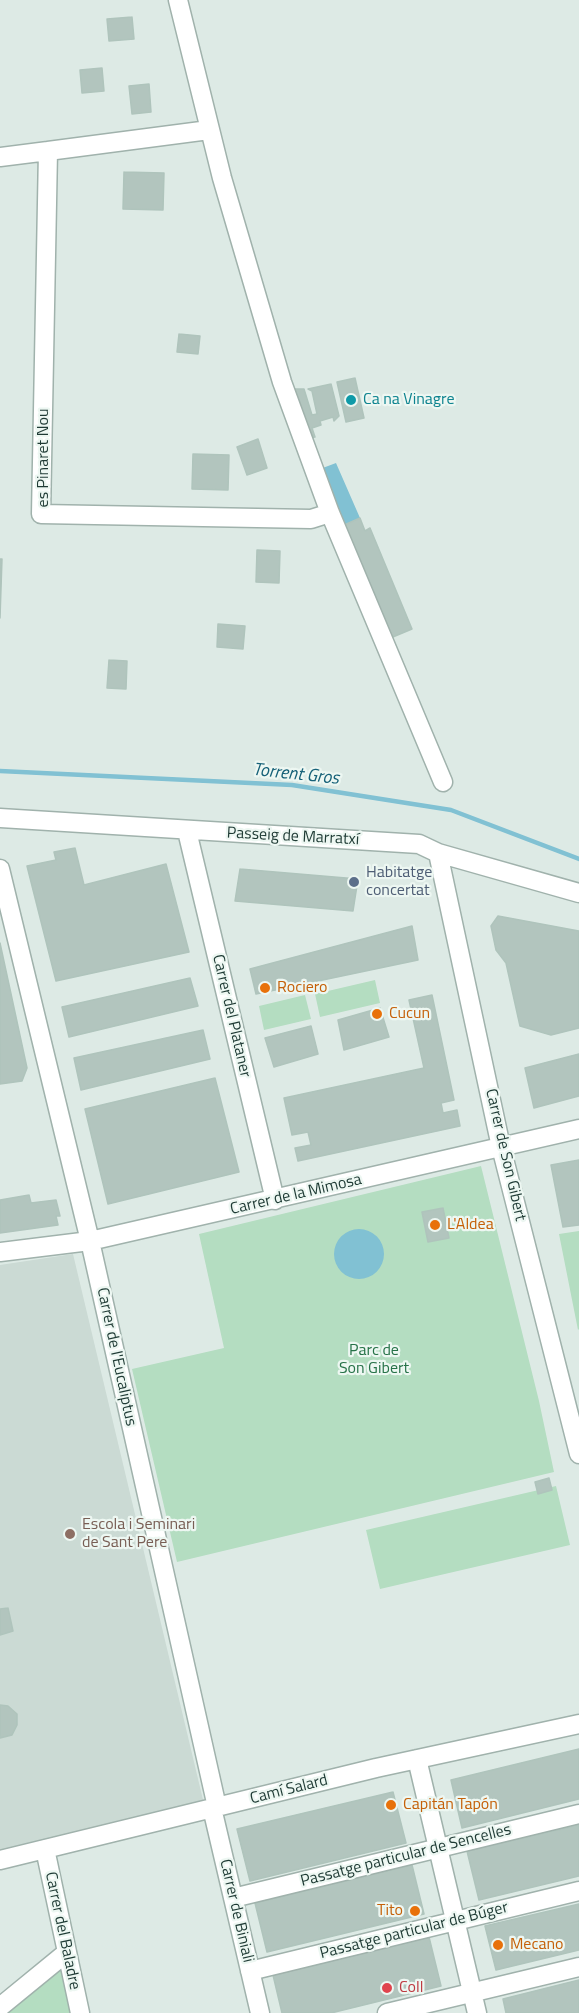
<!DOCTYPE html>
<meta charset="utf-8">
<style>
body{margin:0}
canvas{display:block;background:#ddeae5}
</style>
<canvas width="579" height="2013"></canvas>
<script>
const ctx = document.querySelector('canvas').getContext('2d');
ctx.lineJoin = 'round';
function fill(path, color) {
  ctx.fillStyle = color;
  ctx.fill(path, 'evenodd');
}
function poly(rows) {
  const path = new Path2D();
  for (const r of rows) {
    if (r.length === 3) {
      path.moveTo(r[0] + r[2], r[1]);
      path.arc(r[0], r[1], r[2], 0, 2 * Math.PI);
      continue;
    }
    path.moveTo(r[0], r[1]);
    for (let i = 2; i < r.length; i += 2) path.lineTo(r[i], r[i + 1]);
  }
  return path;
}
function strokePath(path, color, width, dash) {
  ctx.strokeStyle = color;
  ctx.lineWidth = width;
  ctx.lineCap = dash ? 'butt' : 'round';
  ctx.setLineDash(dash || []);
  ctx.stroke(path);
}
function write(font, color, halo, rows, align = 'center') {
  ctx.font = font + ' "Titillium Web",sans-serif';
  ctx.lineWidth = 4.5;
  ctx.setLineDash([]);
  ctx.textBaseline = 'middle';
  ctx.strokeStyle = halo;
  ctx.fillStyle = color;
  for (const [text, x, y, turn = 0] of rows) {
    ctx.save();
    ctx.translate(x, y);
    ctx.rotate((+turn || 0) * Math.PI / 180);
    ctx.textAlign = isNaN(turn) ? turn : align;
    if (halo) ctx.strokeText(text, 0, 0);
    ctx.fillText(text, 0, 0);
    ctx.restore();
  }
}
const built = poly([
 [73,1254,204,1804,0,1851,0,1265]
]);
const green = poly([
 [375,980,380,1003,320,1017,315,994],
 [305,995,311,1019,264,1030,259,1006],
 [481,1166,539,1401,554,1472,177,1562,132,1369,224,1348,199,1234],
 [579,1231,579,1329,578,1330,559,1234],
 [556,1486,570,1545,380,1589,366,1530],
 [66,1953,80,2013,0,2013]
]);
const water = poly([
 [336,463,360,518,342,526,320,469],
 [359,1254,25]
]);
const stream = poly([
 [0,771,292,785,451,810,579,859]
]);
const building = poly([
 [132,17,134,39,109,41,107,19,132,17],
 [102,68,104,91,82,93,80,70,102,68],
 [149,84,151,112,132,114,129,86,149,84],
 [124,172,164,173,163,210,123,209,124,172],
 [179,334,200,336,198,354,177,352,179,334],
 [355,378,364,418,346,422,337,382,355,378],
 [331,384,339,416,334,421,333,417,320,421,321,425,312,428,315,437,309,438,290,389,304,389,312,415,317,414,312,391,308,389,331,384],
 [258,439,267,468,247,475,237,447,258,439],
 [193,454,229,455,228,490,192,489,193,454],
 [360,518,365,531,370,528,412,629,388,639,342,526,360,518],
 [257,550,280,551,279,583,256,582,257,550],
 [0,559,2,559,0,618,0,559],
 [218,624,245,626,243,649,217,647,218,624],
 [109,660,127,661,126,689,107,688,109,660],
 [75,848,84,885,166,864,189,952,56,981,27,866,56,860,54,852,75,848],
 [240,869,358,879,353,911,235,901,240,869],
 [498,916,579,931,579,1028,551,1035,520,1026,506,963,496,950,491,926,498,916],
 [412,926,418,960,256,994,250,969,412,926],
 [0,943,27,1068,22,1081,0,1084,0,943],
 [190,978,198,1006,69,1037,62,1007,190,978],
 [432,995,454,1100,441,1103,443,1113,457,1110,460,1126,298,1161,295,1148,311,1145,308,1132,292,1135,284,1098,424,1068,409,1000,432,995],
 [380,1008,389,1037,344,1050,338,1020,380,1008],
 [311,1026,318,1054,274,1067,265,1038,311,1026],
 [203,1030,210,1059,81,1090,74,1058,203,1030],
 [579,1054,579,1096,534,1108,525,1068,579,1054],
 [215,1078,239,1172,108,1204,85,1109,215,1078],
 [579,1160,579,1225,563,1227,551,1165,579,1160],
 [29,1195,31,1203,56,1200,60,1216,56,1216,58,1225,0,1233,0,1200,29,1195],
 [443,1208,449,1238,428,1242,422,1212,443,1208],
 [549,1478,552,1490,538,1494,535,1482,549,1478],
 [8,1608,13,1631,0,1635,0,1609,8,1608],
 [0,1705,8,1706,17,1714,17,1725,12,1735,0,1738,0,1705],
 [579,1749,579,1799,462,1828,451,1780,579,1749],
 [393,1792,406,1843,250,1881,237,1829,393,1792],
 [579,1825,579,1876,479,1900,467,1851,579,1825],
 [412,1865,424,1914,267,1952,255,1903,412,1865],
 [579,1904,579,1950,496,1970,485,1926,579,1904],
 [429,1937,441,1986,331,2013,282,2013,273,1975,429,1937],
 [579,1980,579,2013,506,2013,503,1999,579,1980]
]);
const minor = poly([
 [178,0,222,178,282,382,330,513,443,782],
 [209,130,48,151,41,514,311,519,330,513],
 [0,157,48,151],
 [0,818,419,844,438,853,579,893],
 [187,831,275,1200],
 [438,853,501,1147,579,1454],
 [0,869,90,1241,217,1807],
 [0,1252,90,1241,579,1129],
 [417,1759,477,2013],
 [212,1808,260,2013],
 [45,1849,80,2013],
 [0,1860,376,1768,579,1724],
 [233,1898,579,1814],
 [250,1971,579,1891],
 [0,2007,66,1953],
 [387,2013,579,1967]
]);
const markers = [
 [351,400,6,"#0f9aa8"],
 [354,882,6,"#5c6f8a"],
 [265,988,6,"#e8710a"],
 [377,1014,6,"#e8710a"],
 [435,1225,6,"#e8710a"],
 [70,1534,6,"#8d6e63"],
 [391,1805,6,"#e8710a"],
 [415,1911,6,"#e8710a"],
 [498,1945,6,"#e8710a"],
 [387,1988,6,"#e0444e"]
];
const cultureNames = [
 ["Ca na Vinagre",363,400]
];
const streetNames = [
 ["es Pinaret Nou",44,458,-90],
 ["Passeig de Marratxí",293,837,3],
 ["Carrer del Plataner",231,1016,77],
 ["Carrer de Son Gibert",505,1155,77],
 ["Carrer de la Mimosa",296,1195,-13],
 ["Carrer de l'Eucaliptus",116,1357,78],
 ["Camí Salard",289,1790,-14],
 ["Passatge particular de Sencelles",406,1856,-14],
 ["Carrer de Biniali",236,1911,77],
 ["Carrer del Baladre",62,1931,78],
 ["Passatge particular de Búger",414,1931,-14]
];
const serviceNames = [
 ["Habitatge",366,873],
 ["concertat",366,891]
];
const foodNames = [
 ["Rociero",277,988],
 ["Cucun",389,1014],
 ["L'Aldea",447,1225],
 ["Capitán Tapón",403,1805],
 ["Tito",403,1911,"right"],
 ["Mecano",510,1945]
];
const parkNames = [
 ["Parc de",374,1351],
 ["Son Gibert",374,1369]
];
const educationNames = [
 ["Escola i Seminari",82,1525],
 ["de Sant Pere",82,1543]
];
const healthNames = [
 ["Coll",399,1988]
];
const waterNames = [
 ["Torrent Gros",296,775,6]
];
fill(built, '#cbdad4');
fill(green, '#b4ddc1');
fill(water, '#81c1d3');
strokePath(stream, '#81c1d3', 4.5);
fill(building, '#b2c5be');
strokePath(building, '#afc4bc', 1.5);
strokePath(minor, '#a0b2ac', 21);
strokePath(minor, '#fff', 18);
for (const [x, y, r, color] of markers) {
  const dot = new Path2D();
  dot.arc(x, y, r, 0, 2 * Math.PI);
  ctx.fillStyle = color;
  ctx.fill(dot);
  strokePath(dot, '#edf7f2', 2);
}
write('16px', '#0d838f', '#edf7f2', cultureNames, 'left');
write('16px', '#1e3a34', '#edf7f2', streetNames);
write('16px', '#4e5e75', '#edf7f2', serviceNames, 'left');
write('16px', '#c56008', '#edf7f2', foodNames, 'left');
write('16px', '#267248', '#edf7f2', parkNames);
write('16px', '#785e54', '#edf7f2', educationNames, 'left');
write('16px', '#be3a42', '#edf7f2', healthNames, 'left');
write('italic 18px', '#166178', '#edf7f2', waterNames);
</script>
